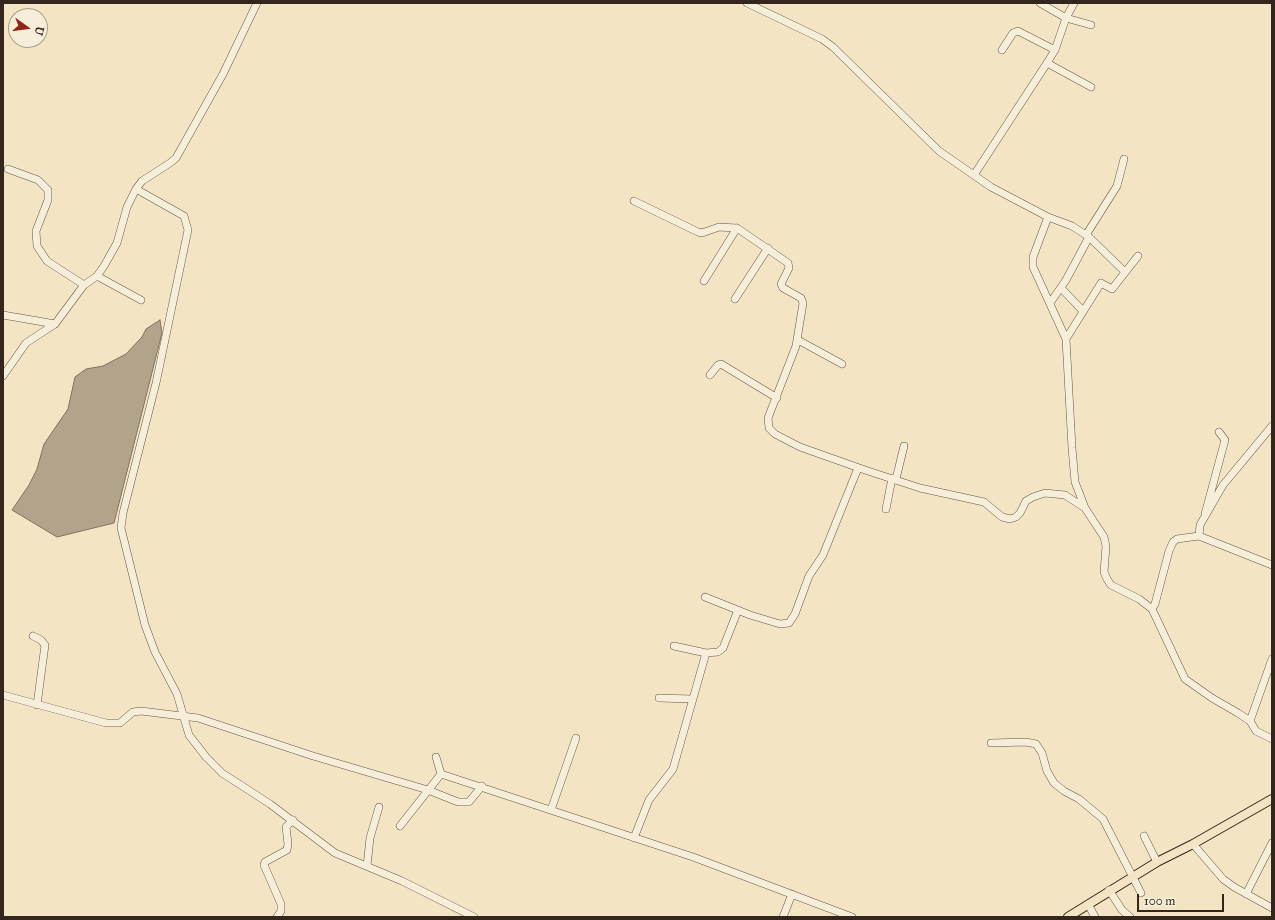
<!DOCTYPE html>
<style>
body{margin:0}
#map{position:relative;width:1275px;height:920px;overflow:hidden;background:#f3e5c4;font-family:"IM FELL Great Primer",serif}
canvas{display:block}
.frame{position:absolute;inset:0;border:4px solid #34261c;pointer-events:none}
.north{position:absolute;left:8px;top:8px;width:40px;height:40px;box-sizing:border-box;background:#f7eed9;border:1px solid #a99e8d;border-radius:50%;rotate:104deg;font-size:11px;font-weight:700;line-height:16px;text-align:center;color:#34261c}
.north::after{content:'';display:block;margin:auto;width:14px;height:18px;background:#8f2418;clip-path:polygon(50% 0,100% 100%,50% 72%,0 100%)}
.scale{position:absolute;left:1137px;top:894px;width:87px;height:18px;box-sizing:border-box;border:2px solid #34261c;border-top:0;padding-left:5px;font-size:12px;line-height:14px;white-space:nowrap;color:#34261c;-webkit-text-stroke:3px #f7eed9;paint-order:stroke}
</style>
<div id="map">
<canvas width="1275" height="920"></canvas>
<div class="frame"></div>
<div class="north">U</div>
<div class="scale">100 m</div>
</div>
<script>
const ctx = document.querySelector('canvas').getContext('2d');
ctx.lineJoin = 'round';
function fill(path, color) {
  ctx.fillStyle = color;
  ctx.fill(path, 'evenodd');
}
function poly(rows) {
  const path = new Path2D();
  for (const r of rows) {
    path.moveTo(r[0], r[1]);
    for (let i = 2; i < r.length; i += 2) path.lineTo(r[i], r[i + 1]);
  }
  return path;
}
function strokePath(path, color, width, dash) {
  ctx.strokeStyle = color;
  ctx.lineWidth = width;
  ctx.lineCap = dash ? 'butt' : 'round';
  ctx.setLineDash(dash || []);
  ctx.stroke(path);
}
const water = poly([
 [160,320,162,333,114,523,57,537,12,510,29,485,37,469,44,444,68,409,75,377,86,369,103,366,126,354,142,337,146,329,160,320]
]);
const minor = poly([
 [747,3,822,39,833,47,939,151,991,187,1048,217,1072,226,1086,235],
 [1040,3,1066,18,1091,25],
 [1002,50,1013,33,1018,31,1055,50],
 [1047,63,1091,87],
 [8,169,38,180,48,190,48,200,36,231,37,246,47,261,84,285],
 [974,175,1047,63,1055,50,1066,18,1074,3],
 [136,189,184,216,188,230,156,383,123,513,121,528,145,625,155,652,177,694,189,735,206,757,222,773,270,804,335,853,402,881,474,917],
 [634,201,698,232,702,233,719,227,737,228,788,263,789,268,781,284,783,288,801,298,803,303,796,346,768,418,769,428,775,434,800,447,865,470,920,488,984,502,1002,517,1010,519,1016,517,1020,513,1026,501,1033,497,1045,493,1065,495,1085,508],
 [1048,217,1033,257,1033,267,1066,339,1072,448,1075,482,1085,508,1104,537,1106,546,1104,572,1107,579,1111,585,1139,599,1152,609,1185,679,1212,698,1238,713,1250,721,1256,731,1272,739],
 [1089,237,1124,271],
 [97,276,141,300],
 [704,281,737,228],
 [1061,288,1083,311],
 [735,299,768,248],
 [1050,303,1066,280,1089,237,1086,235,1117,186,1124,159],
 [3,315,55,324],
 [1066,339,1101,283,1112,289,1138,256],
 [798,340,842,364],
 [710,375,718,365,721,364,777,398],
 [3,376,26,343,55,324,84,285,97,276,104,266,117,243,127,207,136,189,142,181,170,163,176,158,223,74,257,3],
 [896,479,904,446],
 [886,509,892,478],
 [1205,514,1225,440,1219,432],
 [1199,536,1272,565],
 [705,597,750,615,780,624,789,623,795,614,809,576,823,555,858,468],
 [1152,609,1155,604,1169,551,1173,542,1177,539,1199,536,1200,525,1223,485,1272,426],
 [33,636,41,640,45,645,37,705],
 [674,646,706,653,718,652,723,648,738,610],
 [3,695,106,723,120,723,133,712,141,711,198,718,313,756,428,790,458,802,469,802,482,786],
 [659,698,692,699],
 [1250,721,1272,659],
 [991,743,1026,742,1036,744,1042,753,1047,771,1054,783,1064,791,1079,799,1103,819,1141,893],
 [436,757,441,774,693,857,852,917],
 [551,810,576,738],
 [400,826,441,774],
 [1144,836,1157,862],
 [634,838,649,800,673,769,706,653],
 [1193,844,1223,879,1234,887,1272,908],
 [367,866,370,838,379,807],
 [1109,890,1122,910,1130,917],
 [1246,894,1272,843],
 [1088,904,1095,917],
 [277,917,281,911,281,904,264,865,265,862,287,850,288,844,286,827,293,820],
 [783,917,792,894]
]);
const major = poly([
 [1068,917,1157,862,1193,844,1272,799]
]);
fill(water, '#b2a48b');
strokePath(water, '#80725f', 1);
strokePath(minor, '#645646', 8);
strokePath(major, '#34261c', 10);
strokePath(minor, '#f7eed9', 7);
strokePath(major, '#f3e5c4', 8);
</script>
